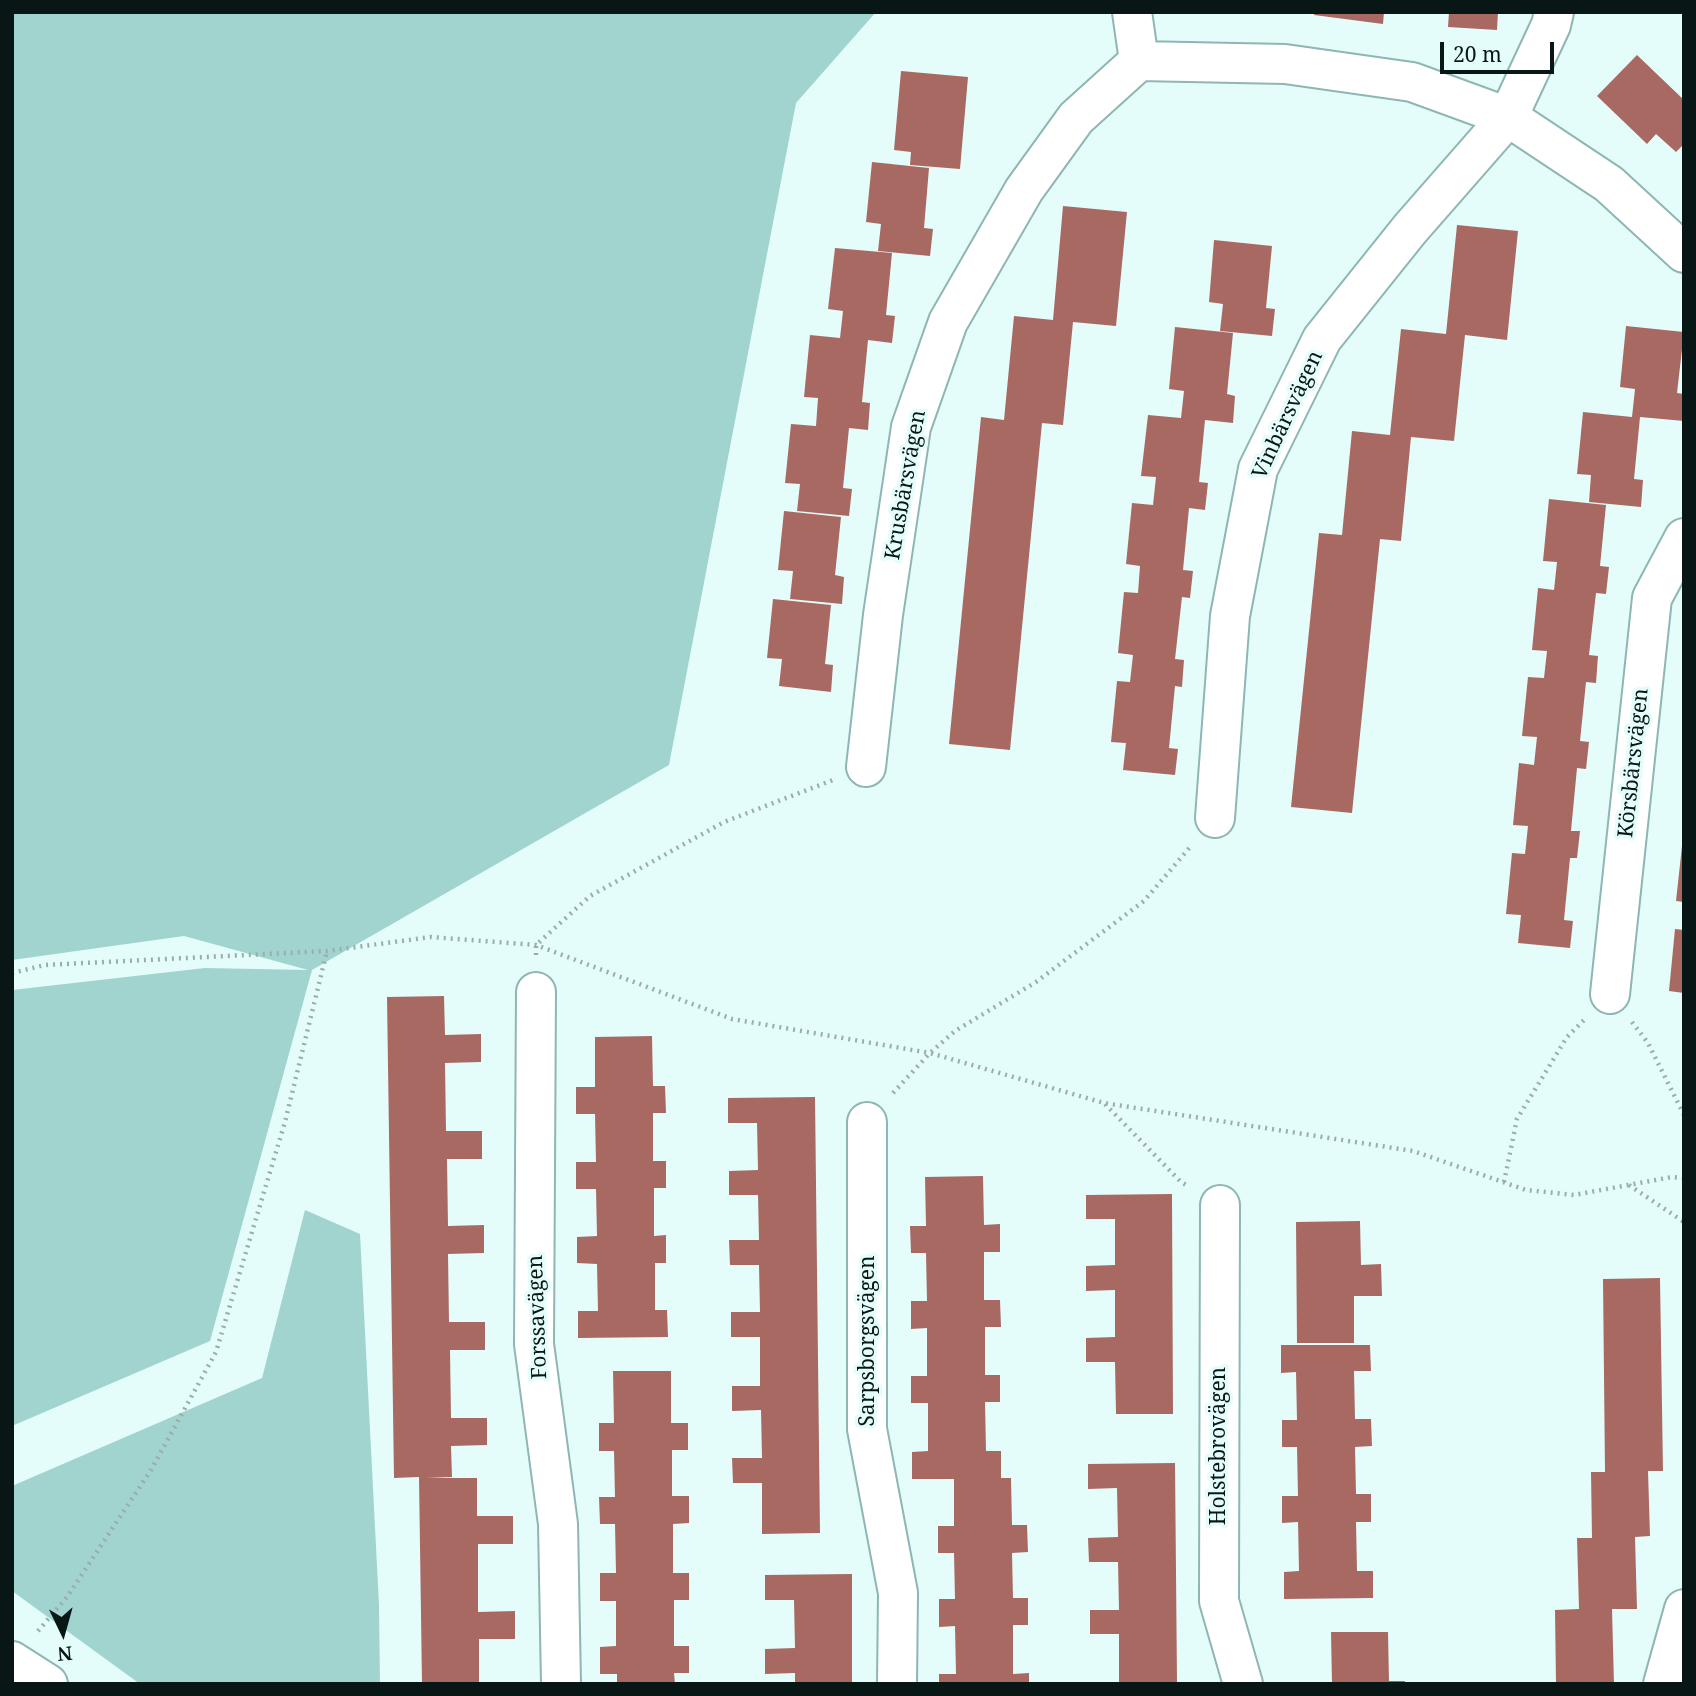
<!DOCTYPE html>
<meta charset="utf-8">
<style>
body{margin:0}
#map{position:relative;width:1696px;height:1696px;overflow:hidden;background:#e4fdfb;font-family:"Noto Serif",serif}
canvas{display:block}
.frame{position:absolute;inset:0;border:14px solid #081716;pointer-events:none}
.north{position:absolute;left:28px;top:1598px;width:70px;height:70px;-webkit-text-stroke:5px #e4fdfb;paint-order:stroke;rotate:175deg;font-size:19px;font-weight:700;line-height:28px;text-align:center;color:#081716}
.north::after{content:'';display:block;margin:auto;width:24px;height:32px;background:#081716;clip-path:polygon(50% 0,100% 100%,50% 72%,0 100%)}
.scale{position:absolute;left:1440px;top:42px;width:114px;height:32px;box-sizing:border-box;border:4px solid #081716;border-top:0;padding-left:9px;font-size:21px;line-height:24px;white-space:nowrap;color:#081716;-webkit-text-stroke:5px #e4fdfb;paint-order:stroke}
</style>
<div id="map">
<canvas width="1696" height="1696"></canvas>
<div class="frame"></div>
<div class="north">N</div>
<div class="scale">20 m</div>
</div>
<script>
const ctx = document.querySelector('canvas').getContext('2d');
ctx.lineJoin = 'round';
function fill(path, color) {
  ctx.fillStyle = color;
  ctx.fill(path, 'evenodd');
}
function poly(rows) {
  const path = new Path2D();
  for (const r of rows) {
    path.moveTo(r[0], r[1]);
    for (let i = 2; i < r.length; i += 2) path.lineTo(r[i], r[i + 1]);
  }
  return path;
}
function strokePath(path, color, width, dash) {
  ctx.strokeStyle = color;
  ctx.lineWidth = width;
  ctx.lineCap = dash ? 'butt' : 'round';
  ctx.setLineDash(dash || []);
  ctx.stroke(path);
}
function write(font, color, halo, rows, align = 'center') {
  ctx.font = font + ' "Noto Serif",serif';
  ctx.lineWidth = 7;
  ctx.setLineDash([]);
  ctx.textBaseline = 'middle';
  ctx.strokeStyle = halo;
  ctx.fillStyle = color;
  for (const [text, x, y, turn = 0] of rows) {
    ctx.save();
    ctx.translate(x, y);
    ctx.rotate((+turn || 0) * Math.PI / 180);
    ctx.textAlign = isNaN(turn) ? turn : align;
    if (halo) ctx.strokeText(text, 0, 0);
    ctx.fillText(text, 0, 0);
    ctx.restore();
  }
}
const green = poly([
 [12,12,876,12,796,103,669,765,312,970,210,1341,12,1426,12,990,205,968,308,970,184,936,12,960],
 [305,1210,360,1234,379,1605,380,1684,140,1684,12,1591,12,1486,262,1378]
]);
const building = poly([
 [1315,12,1384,12,1383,24,1314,15],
 [1449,12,1498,12,1497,30,1448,27],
 [1637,55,1684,100,1684,144,1676,152,1656,134,1647,144,1597,96],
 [901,71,968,77,960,169,910,165,911,152,894,150],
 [872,162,929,168,924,228,933,229,930,256,878,251,881,224,866,222],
 [1063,206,1127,212,1116,326,1073,322,1063,425,1042,423,1010,750,949,744,981,417,1004,420,1014,316,1053,320],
 [1457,225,1518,231,1507,340,1465,335,1454,441,1411,437,1401,541,1380,539,1352,813,1291,807,1319,533,1342,535,1352,431,1390,435,1401,329,1446,334],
 [1214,240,1272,246,1266,308,1275,309,1272,336,1220,331,1223,304,1209,302],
 [835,248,892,253,886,315,895,316,892,343,868,340,862,402,870,403,868,430,849,428,843,488,852,489,849,516,797,511,800,484,785,483,791,424,816,426,818,398,804,397,810,335,840,338,843,311,828,309],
 [1626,326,1684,332,1677,393,1684,394,1684,421,1640,417,1634,479,1643,480,1641,507,1589,502,1591,475,1577,474,1583,412,1632,417,1635,389,1620,387],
 [1175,327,1233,333,1227,394,1235,396,1233,423,1205,420,1199,482,1208,483,1205,510,1189,508,1183,570,1193,571,1190,598,1182,597,1175,659,1184,660,1182,687,1175,686,1169,748,1178,749,1175,775,1123,770,1126,743,1111,742,1117,681,1130,682,1133,655,1118,653,1124,592,1138,593,1140,566,1126,564,1132,503,1153,505,1156,477,1141,476,1148,415,1181,418,1184,391,1169,389],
 [1549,499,1606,505,1600,566,1609,567,1606,594,1596,593,1589,655,1598,656,1596,683,1586,682,1580,741,1589,742,1586,769,1577,768,1571,831,1580,831,1577,858,1570,858,1564,920,1573,921,1570,948,1518,943,1521,915,1506,914,1512,853,1525,854,1528,826,1513,825,1519,763,1534,765,1537,737,1522,736,1528,677,1544,678,1547,651,1532,650,1538,588,1554,590,1557,562,1543,561],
 [784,511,841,517,835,575,844,577,842,604,790,599,793,571,778,570],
 [773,599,831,605,825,664,833,665,831,692,779,686,782,659,767,658],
 [1682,846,1684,847,1684,902,1676,901],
 [1675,929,1684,930,1684,993,1669,991],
 [444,996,445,1035,481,1034,481,1062,445,1063,446,1131,482,1131,482,1159,447,1159,448,1226,484,1225,484,1253,448,1254,449,1322,485,1322,485,1350,450,1350,451,1418,487,1418,487,1445,451,1446,452,1477,426,1478,477,1478,477,1516,513,1516,513,1544,478,1544,478,1612,515,1611,515,1639,479,1639,479,1684,422,1684,419,1477,394,1478,387,997],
 [652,1036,653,1086,665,1086,666,1113,653,1113,653,1161,666,1161,666,1188,654,1188,654,1236,666,1235,666,1263,655,1263,655,1310,667,1310,668,1337,578,1338,578,1311,598,1311,597,1264,577,1263,577,1237,597,1236,596,1189,576,1189,576,1162,596,1162,595,1114,576,1114,576,1087,595,1087,595,1037],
 [815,1097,820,1533,762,1534,762,1483,733,1483,732,1458,762,1458,761,1410,732,1411,732,1386,760,1386,760,1337,731,1337,731,1312,760,1312,759,1265,730,1265,729,1240,759,1240,758,1195,729,1195,729,1171,758,1170,757,1123,728,1123,728,1098],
 [983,1176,984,1225,1000,1224,1000,1252,984,1252,984,1300,1000,1300,1001,1327,985,1327,985,1375,1000,1375,1000,1402,985,1402,986,1451,1001,1451,1001,1478,1011,1478,1012,1525,1027,1525,1028,1552,1012,1553,1013,1598,1028,1598,1028,1625,1013,1625,1013,1674,1029,1673,1029,1684,939,1684,939,1674,956,1674,955,1626,939,1627,939,1599,955,1599,954,1553,938,1553,938,1526,954,1526,954,1479,912,1479,912,1452,928,1451,928,1403,911,1403,911,1376,927,1376,927,1328,911,1329,911,1301,927,1301,926,1253,911,1253,910,1226,926,1226,925,1177],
 [1172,1194,1173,1414,1116,1414,1115,1362,1086,1362,1086,1338,1115,1337,1115,1290,1086,1291,1086,1266,1115,1265,1115,1219,1086,1219,1086,1195],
 [1360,1221,1361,1265,1381,1264,1382,1296,1354,1296,1354,1343,1297,1343,1296,1222],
 [1660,1278,1663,1471,1648,1471,1650,1536,1635,1537,1637,1609,1612,1609,1614,1684,1556,1684,1555,1610,1579,1609,1577,1538,1592,1538,1591,1472,1605,1472,1603,1279],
 [1281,1345,1370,1345,1371,1371,1354,1371,1355,1419,1371,1419,1372,1446,1355,1447,1356,1494,1371,1494,1371,1522,1356,1522,1357,1571,1373,1571,1373,1598,1284,1599,1284,1572,1299,1571,1298,1522,1282,1523,1282,1496,1298,1496,1297,1447,1282,1447,1282,1420,1297,1420,1296,1372,1281,1373],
 [613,1371,671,1371,671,1423,688,1423,688,1450,672,1450,672,1496,689,1496,689,1523,673,1524,673,1573,689,1573,689,1600,674,1600,674,1646,689,1646,689,1673,674,1673,675,1684,617,1684,617,1674,600,1674,600,1647,616,1646,616,1601,600,1601,600,1573,616,1573,615,1524,600,1524,599,1497,615,1497,614,1451,599,1451,599,1423,614,1423],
 [1175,1463,1177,1682,1119,1682,1119,1634,1090,1634,1090,1610,1119,1610,1118,1562,1089,1562,1088,1538,1118,1537,1117,1488,1088,1489,1088,1464],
 [852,1574,852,1684,795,1684,795,1673,765,1674,765,1649,795,1648,794,1600,765,1600,765,1575],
 [1331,1632,1388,1632,1389,1681,1405,1681,1405,1684,1332,1684]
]);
const path = poly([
 [536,955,536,945,590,896,724,822,833,780],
 [12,973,45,965,327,951,431,937,536,945,732,1019,930,1053,1104,1103,1413,1151,1526,1190,1574,1195,1672,1177,1684,1178],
 [1632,1022,1648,1043,1684,1115],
 [893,1093,930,1053,955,1031,1036,982,1144,901,1191,846],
 [1105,1104,1181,1182,1188,1186],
 [1504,1182,1517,1119,1567,1037,1584,1020],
 [1629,1185,1684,1222],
 [38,1631,67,1597,151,1470,216,1352,285,1122,327,951]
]);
const minor = poly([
 [1132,12,1139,61],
 [1139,61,1285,64,1412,82,1508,117,1609,184,1684,253],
 [866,767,883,615,911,427,948,322,1024,190,1076,118,1139,61],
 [1215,818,1230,616,1258,469,1322,339,1410,229,1508,117,1551,25,1554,12],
 [536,992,534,1344,558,1524,561,1684],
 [1610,994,1652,598,1684,538],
 [867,1122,867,1429,898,1593,897,1684],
 [1220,1205,1219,1601,1243,1684],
 [12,1661,48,1684],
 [1663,1684,1684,1609]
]);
const streetNames = [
 ["Vinbärsvägen",1288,415,-65],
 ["Krusbärsvägen",906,485,-80],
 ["Körsbärsvägen",1634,763,-84],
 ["Forssavägen",538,1317,-92],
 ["Sarpsborgsvägen",868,1341,-90],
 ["Holstebrovägen",1219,1446,-90]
];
fill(green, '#a1d4cf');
fill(building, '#a86963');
strokePath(minor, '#8eb6b2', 42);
strokePath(path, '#98adac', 4.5, [2, 5]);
strokePath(minor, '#fff', 38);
write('21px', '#081716', '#e4fdfb', streetNames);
</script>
